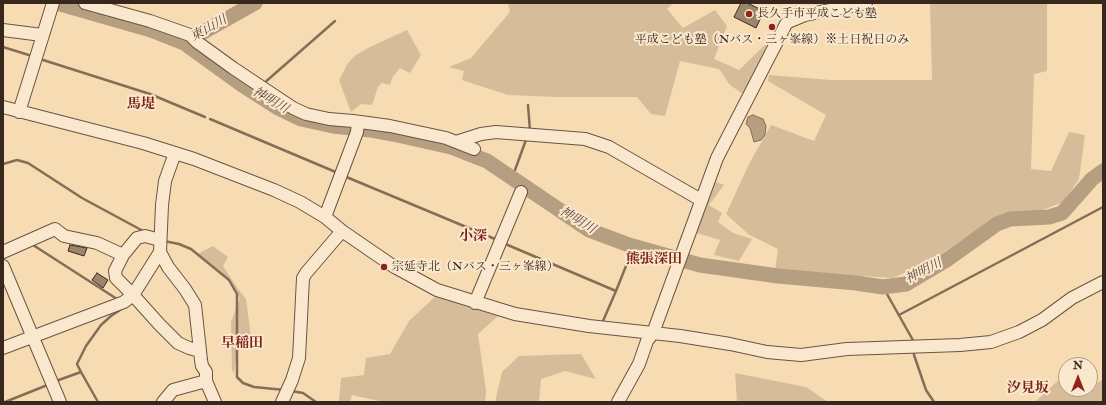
<!DOCTYPE html>
<meta charset="utf-8">
<style>
body{margin:0}
#map{position:relative;width:1106px;height:405px;overflow:hidden;background:#f7dbb3;font-family:"IM FELL Double Pica",serif}
canvas{display:block}
.frame{position:absolute;inset:0;border:4px solid #38271d;pointer-events:none}
.north{position:absolute;left:1058px;top:357px;width:40px;height:40px;box-sizing:border-box;background:#fae8ce;border:1px solid #ac9b87;border-radius:50%;rotate:0deg;font-size:11px;font-weight:700;line-height:16px;text-align:center;color:#38271d}
.north::after{content:'';display:block;margin:auto;width:14px;height:18px;background:#8f2418;clip-path:polygon(50% 0,100% 100%,50% 72%,0 100%)}
</style>
<div id="map">
<canvas width="1106" height="405"></canvas>
<div class="frame"></div>
<div class="north">N</div>
</div>
<script>
const ctx = document.querySelector('canvas').getContext('2d');
ctx.lineJoin = 'round';
function fill(path, color) {
  ctx.fillStyle = color;
  ctx.fill(path, 'evenodd');
}
function poly(rows) {
  const path = new Path2D();
  for (const r of rows) {
    path.moveTo(r[0], r[1]);
    for (let i = 2; i < r.length; i += 2) path.lineTo(r[i], r[i + 1]);
  }
  return path;
}
function strokePath(path, color, width, dash) {
  ctx.strokeStyle = color;
  ctx.lineWidth = width;
  ctx.lineCap = dash ? 'butt' : 'round';
  ctx.setLineDash(dash || []);
  ctx.stroke(path);
}
function write(font, color, halo, rows, align = 'center') {
  ctx.font = font + ' "IM FELL Double Pica","Noto Serif JP",serif';
  ctx.lineWidth = 4;
  ctx.setLineDash([]);
  ctx.textBaseline = 'middle';
  ctx.strokeStyle = halo;
  ctx.fillStyle = color;
  for (const [text, x, y, turn = 0] of rows) {
    ctx.save();
    ctx.translate(x, y);
    ctx.rotate((+turn || 0) * Math.PI / 180);
    ctx.textAlign = isNaN(turn) ? turn : align;
    if (halo) ctx.strokeText(text, 0, 0);
    ctx.fillText(text, 0, 0);
    ctx.restore();
  }
}
const green = poly([
 [508,3,673,3,667,9,683,28,715,10,727,26,714,59,739,70,768,42,746,96,730,85,719,69,680,61,665,116,651,114,637,97,558,97,508,95,462,80,464,71,449,67,471,58,510,12],
 [930,3,1047,3,1047,71,1034,74,1031,169,1051,171,1069,132,1085,135,1079,179,1063,202,1030,215,1008,214,969,235,932,260,893,278,775,271,778,249,748,234,726,214,749,164,771,125,814,141,826,115,768,81,769,75,831,80,932,80],
 [407,30,421,55,410,73,400,68,392,78,390,85,382,83,378,87,372,105,361,104,351,112,339,80,348,63,356,55,370,47],
 [709,179,724,185,709,205,722,213,718,222,733,233,752,239,739,261,714,255,720,240,690,231],
 [213,246,228,257,223,266,238,289,246,299,252,344,237,351,234,373,232,370,231,322,240,298,224,275,198,254],
 [436,296,498,316,478,334,486,391,485,402,384,402,352,395,350,402,326,402,326,401,339,401,341,378,364,375,366,358,390,354,409,321],
 [581,354,596,379,565,371,541,379,539,402,495,402,502,372,519,356],
 [735,373,806,387,828,402,737,402],
 [1061,378,1066,379,1066,389,1090,389,1090,382,1098,383,1103,379,1103,402,1035,402]
]);
const water = poly([
 [753,115,763,119,766,126,765,135,761,140,754,142,750,128,746,124,748,117,753,115]
]);
const stream = poly([
 [3,47,32,56],
 [40,59,150,94,205,117],
 [263,84,335,21],
 [528,105,530,131],
 [210,119,338,173],
 [3,164,17,160,28,163,82,198,145,232],
 [515,170,527,137],
 [344,176,495,239],
 [164,241,179,244,191,249,229,280,237,294,237,377,243,383,254,387,285,390],
 [503,243,616,291,603,321],
 [33,245,117,299],
 [883,287,914,342],
 [616,291,630,256],
 [899,315,1103,207],
 [914,351,914,355,926,390,934,402],
 [81,372,98,402],
 [56,381,81,372,77,364,86,346,101,325,111,316,123,308],
 [291,391,303,393,316,402],
 [5,402,50,384]
]);
const river = poly([
 [57,3,151,30,184,43,242,85,278,108,301,119,333,126,371,130,393,134,451,147,487,161,589,230,629,245,700,265,778,276,856,283,883,287,906,284,948,259,997,224,1010,219,1049,217,1062,213,1092,179,1103,171],
 [184,43,255,3]
]);
const building = poly([
 [741,3,747,3,764,11,756,28,734,17,741,3],
 [70,245,87,248,84,256,68,251,70,245],
 [97,273,108,280,103,288,92,280,97,273]
]);
const minor = poly([
 [85,3,150,21,190,35,197,42,233,68,293,108,306,114,329,119,353,121,390,126,446,138,474,149],
 [3,30,42,35],
 [3,107,143,143,194,159,274,190,300,202,325,217,342,231,393,266,437,290,515,314,589,326,680,336,730,344,767,352,801,355,847,349,960,345,991,342,1019,332,1042,320,1072,298,1103,282],
 [19,112,53,3],
 [456,142,481,134,496,132,585,139,609,147,701,200],
 [175,153,165,181,162,205,160,252,168,267,185,289,195,305,201,360,202,366,206,372,206,381,215,402],
 [325,217,357,132,358,122],
 [3,252,55,229,64,236,97,243,123,255,115,271,116,278,133,295,159,324,178,343,189,348,200,351],
 [123,255,137,238,145,236,160,240],
 [3,266,60,402],
 [475,303,521,192],
 [3,348,124,302,133,295,160,252],
 [163,402,173,390,206,381],
 [282,402,292,380,299,358,303,278,306,273,342,231],
 [618,402,639,364,647,341,653,333,717,158,786,24,788,22,805,15,866,3]
]);
const markers = [
 [749,14,4,"#8f2418"],
 [772,27,4,"#8f2418"],
 [384,267,4,"#8f2418"]
];
const poiNames = [
 ["長久手市平成こども塾",757,14],
 ["平成こども塾（Nバス・三ヶ峯線）※土日祝日のみ",772,40,"center"],
 ["宗延寺北（Nバス・三ヶ峯線）",392,267]
];
const waterNames = [
 ["東山川",209,29,-29],
 ["神明川",270,101,30],
 ["神明川",577,221,31],
 ["神明川",924,272,-28]
];
const quarterNames = [
 ["馬堤",141,105],
 ["小深",473,237],
 ["熊張深田",654,260],
 ["早稲田",242,344],
 ["汐見坂",1028,389]
];
fill(green, '#d7bc9a');
fill(water, '#b69e80');
strokePath(water, '#846e58', 1);
strokePath(stream, '#846e58', 2.5);
strokePath(river, '#b69e80', 15);
fill(building, '#9b856b');
strokePath(building, '#38271d', 1);
strokePath(minor, '#685442', 14);
strokePath(minor, '#fae8ce', 12);
for (const [x, y, r, color] of markers) {
  const dot = new Path2D();
  dot.arc(x, y, r, 0, 2 * Math.PI);
  ctx.fillStyle = color;
  ctx.fill(dot);
  strokePath(dot, '#fae8ce', 1.5);
}
write('12px', '#38271d', '#fae8ce', poiNames, 'left');
write('italic 13px', '#5e4b3b', '#fae8ce', waterNames);
write('bold 14px', '#7a1f14', '#fae8ce', quarterNames);
</script>
